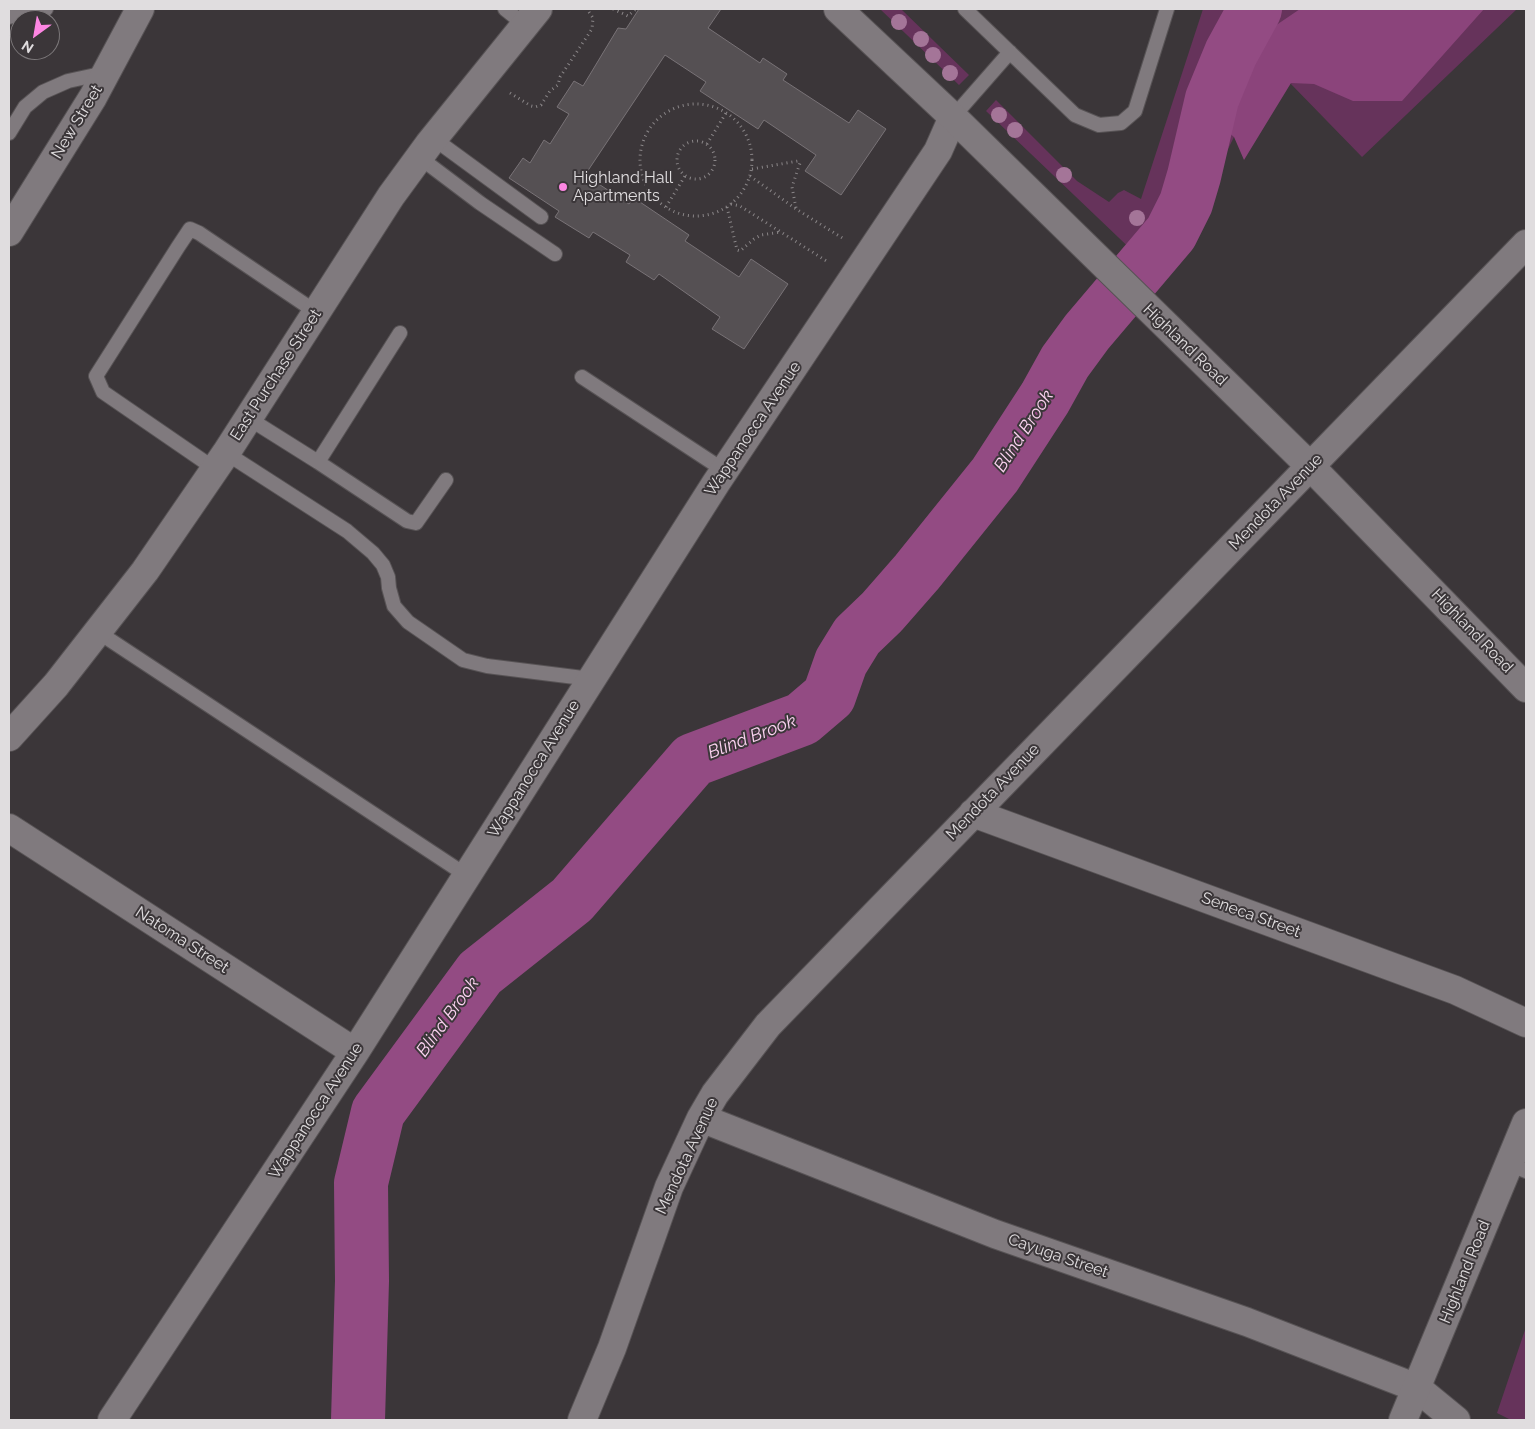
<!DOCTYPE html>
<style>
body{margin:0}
#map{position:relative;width:1535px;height:1429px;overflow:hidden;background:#3b3639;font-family:Raleway,sans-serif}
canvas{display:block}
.frame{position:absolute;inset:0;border:10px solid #e0dddf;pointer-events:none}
.north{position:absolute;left:10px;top:10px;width:50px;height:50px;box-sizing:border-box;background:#3b3639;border:1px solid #7d797b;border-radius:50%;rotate:212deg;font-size:14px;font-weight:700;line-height:20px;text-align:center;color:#e0dddf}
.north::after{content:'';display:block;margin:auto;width:18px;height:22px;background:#fd86e2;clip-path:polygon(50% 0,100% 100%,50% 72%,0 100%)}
</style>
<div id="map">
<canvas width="1535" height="1429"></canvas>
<div class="frame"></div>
<div class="north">N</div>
</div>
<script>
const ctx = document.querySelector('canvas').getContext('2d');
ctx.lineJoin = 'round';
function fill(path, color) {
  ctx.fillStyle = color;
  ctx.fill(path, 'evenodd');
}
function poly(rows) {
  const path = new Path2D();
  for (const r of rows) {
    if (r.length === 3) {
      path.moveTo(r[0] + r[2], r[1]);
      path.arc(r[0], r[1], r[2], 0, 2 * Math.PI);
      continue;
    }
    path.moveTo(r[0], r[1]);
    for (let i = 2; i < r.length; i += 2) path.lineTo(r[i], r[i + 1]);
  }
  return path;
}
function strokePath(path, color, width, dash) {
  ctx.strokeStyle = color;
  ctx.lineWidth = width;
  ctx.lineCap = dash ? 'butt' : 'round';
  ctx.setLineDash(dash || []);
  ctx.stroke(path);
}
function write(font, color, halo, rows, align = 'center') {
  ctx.font = font + ' Raleway,sans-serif';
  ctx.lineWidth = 4;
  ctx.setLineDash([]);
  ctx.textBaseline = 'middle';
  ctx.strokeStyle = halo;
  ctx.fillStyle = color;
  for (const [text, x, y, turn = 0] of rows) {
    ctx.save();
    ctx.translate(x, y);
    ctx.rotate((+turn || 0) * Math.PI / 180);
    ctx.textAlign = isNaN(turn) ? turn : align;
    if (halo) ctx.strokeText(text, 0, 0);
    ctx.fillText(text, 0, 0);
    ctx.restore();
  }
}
const green = poly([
 [880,9,901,9,969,75,959,85],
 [1203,9,1517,9,1362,157,1290,83,1234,137,1163,280,986,111,996,100,1077,181,1109,202,1118,193,1124,190,1141,199],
 [1526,1327,1526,1420,1511,1420,1497,1413]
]);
const forest = poly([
 [1300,9,1484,9,1402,101,1353,101,1314,84,1291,83,1244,160,1234,137,1217,123,1228,82,1269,30]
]);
const river = poly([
 [358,1420,362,1281,361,1183,378,1112,480,973,572,900,693,760,802,719,829,696,841,662,857,636,882,612,917,572,995,475,1045,398,1065,362,1087,332,1171,233,1186,203,1194,176,1212,99,1231,53,1255,9]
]);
const building = poly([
 [639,9,721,9,708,28,760,63,763,58,787,74,783,80,849,123,858,110,886,129,841,195,805,171,816,155,764,120,758,129,700,91,706,82,665,55,585,175,629,204,634,198,689,235,685,241,739,277,751,259,788,284,744,349,712,329,720,317,659,274,654,280,626,262,630,255,593,232,589,238,555,217,559,211,509,178,523,158,530,163,544,140,550,144,569,114,557,107,574,81,583,86,618,28,626,29,639,9]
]);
const path = poly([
 [613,9,628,16,636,9],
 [510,93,531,106,535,107,541,105,550,91,558,85,560,77,592,29,593,18,587,9],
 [696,160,56],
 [696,160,19],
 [707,144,726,113],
 [752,169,798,161,800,163,792,187,796,208],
 [750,176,796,209,844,239],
 [731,204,740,206,828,262],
 [666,207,685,176],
 [727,207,737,250,740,251,754,239,761,235,781,232]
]);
const lane = poly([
 [505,9,525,25],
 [965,9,1075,115,1099,125,1121,123,1135,111,1167,9],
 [9,17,46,9],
 [953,117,1010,52],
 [9,133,25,107,43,92,68,81,105,73],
 [433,138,541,217],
 [419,157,480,203,555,254],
 [582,377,725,471],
 [248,418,318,462,400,333],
 [226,453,347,531,373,553,383,565,388,577,389,588,394,606,408,622,463,660,487,666,591,679],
 [318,462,407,521,416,523,446,480],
 [215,469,103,392,96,376,178,247,190,229,199,233,316,312],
 [98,632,466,875],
 [1509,1164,1526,1171]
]);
const street = poly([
 [9,232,93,97,140,9],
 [973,813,1455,990,1526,1023],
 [9,828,355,1052],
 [701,1118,995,1234,1247,1322,1417,1388,1456,1420],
 [112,1420,355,1052,716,483,938,151,953,117],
 [582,1420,612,1348,669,1187,701,1118,715,1094,768,1025,1526,244]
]);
const secondary = poly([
 [838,9,953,117,1311,467,1526,688],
 [9,737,56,685,145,571,226,453,391,196,429,144,538,9],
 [1403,1420,1526,1123]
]);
const trees = [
 [899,22],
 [921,39],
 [933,55],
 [950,73],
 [999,115],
 [1015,130],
 [1064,175],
 [1137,218]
];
const markers = [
 [563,187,5,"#fd86e2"]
];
const streetNames = [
 ["New Street",77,122,-59],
 ["Highland Road",1185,345,44],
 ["East Purchase Street",276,375,-57],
 ["Wappanocca Avenue",753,429,-56],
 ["Mendota Avenue",1276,502,-46],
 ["Highland Road",1472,631,46],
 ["Wappanocca Avenue",534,769,-58],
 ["Mendota Avenue",993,792,-46],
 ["Seneca Street",1251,915,20],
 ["Natoma Street",182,940,33],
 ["Wappanocca Avenue",316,1111,-57],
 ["Mendota Avenue",687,1156,-65],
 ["Cayuga Street",1058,1256,19],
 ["Highland Road",1465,1272,-68]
];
const poiNames = [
 ["Highland Hall",573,178],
 ["Apartments",573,196]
];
const waterNames = [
 ["Blind Brook",1024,431,-57],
 ["Blind Brook",752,737,-21],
 ["Blind Brook",448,1017,-54]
];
fill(green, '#66335b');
fill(forest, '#8b447b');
strokePath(river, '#934b83', 54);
fill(building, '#555053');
strokePath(building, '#797377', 1);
strokePath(lane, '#575355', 16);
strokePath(street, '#575355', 30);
strokePath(secondary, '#575355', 30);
strokePath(path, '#8a8688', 3, [1, 4]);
strokePath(lane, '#807a7e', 14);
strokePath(street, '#807a7e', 28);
strokePath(secondary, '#807a7e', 28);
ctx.fillStyle = '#a47598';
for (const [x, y] of trees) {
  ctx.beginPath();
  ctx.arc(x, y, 8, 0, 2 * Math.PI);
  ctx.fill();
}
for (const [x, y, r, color] of markers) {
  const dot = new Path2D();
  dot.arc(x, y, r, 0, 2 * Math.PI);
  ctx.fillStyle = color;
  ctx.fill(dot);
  strokePath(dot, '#3b3639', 2);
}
write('16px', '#e0dddf', '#3b3639', streetNames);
write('16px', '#e0dddf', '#3b3639', poiNames, 'left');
write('italic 18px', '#fcd3f1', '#3b3639', waterNames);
</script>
